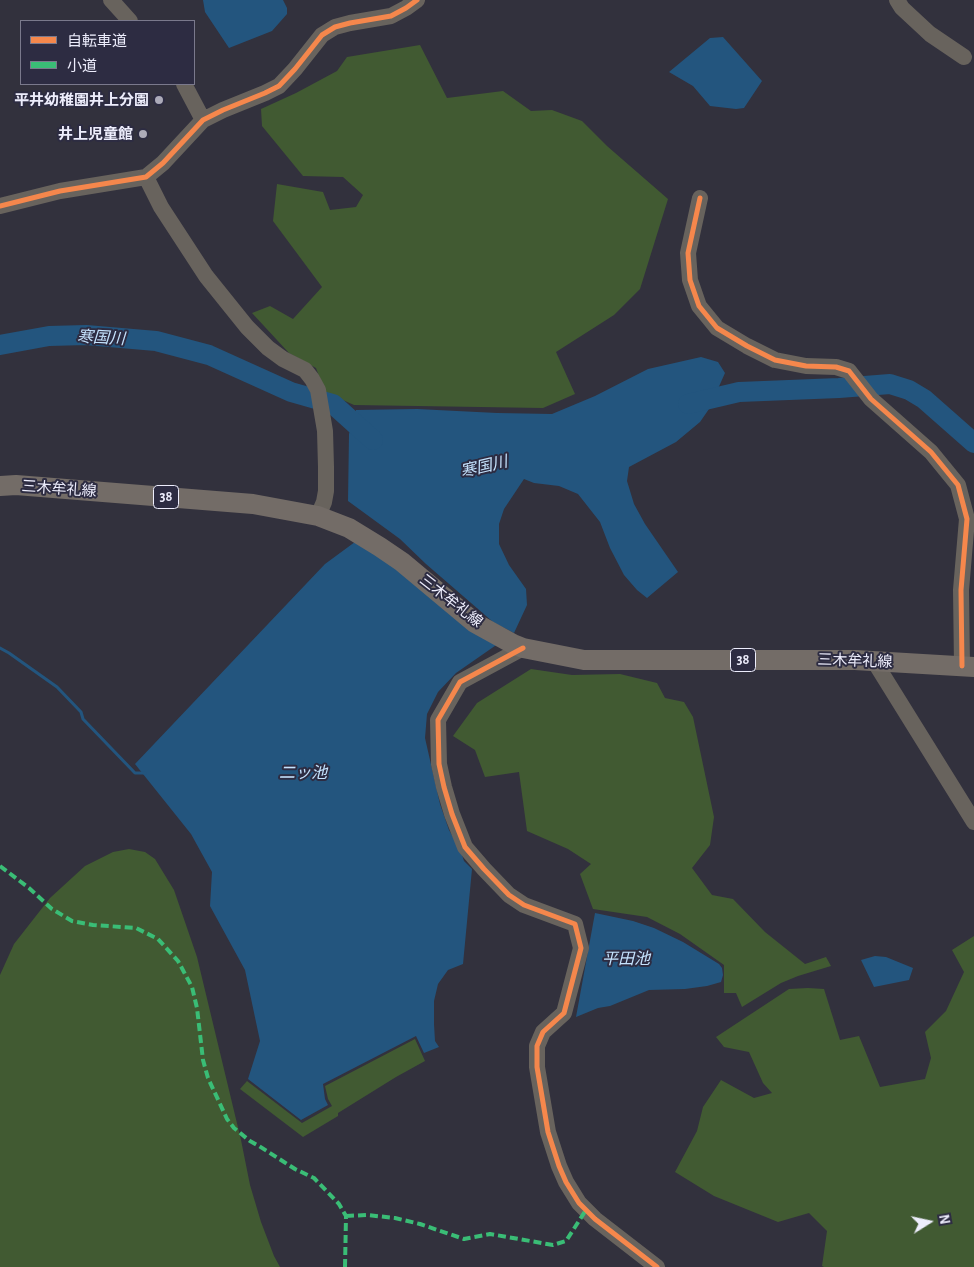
<!DOCTYPE html>
<meta charset="utf-8">
<style>
body{margin:0}
#map{position:relative;width:974px;height:1267px;overflow:hidden;background:#32313d;font-family:"Alegreya Sans","Noto Sans JP",sans-serif}
canvas{display:block}
.legend{position:absolute;left:20px;top:20px;width:175px;height:65px;box-sizing:border-box;background:#2d2c42;border:1px solid #7a798c;margin:0;padding:6px 9px;list-style:none;font-size:15px;color:#ededfc}
.legend li{display:flex;align-items:center;gap:10px;height:25px}
.legend b{width:25px;border:1px solid #7a798c}
.north{position:absolute;left:904px;top:1197px;width:50px;height:50px;-webkit-text-stroke:4px #2d2c42;paint-order:stroke;rotate:80deg;font-size:14px;font-weight:700;line-height:20px;text-align:center;color:#ededfc}
.north::after{content:'';display:block;margin:auto;width:18px;height:22px;background:#ededfc;clip-path:polygon(50% 0,100% 100%,50% 72%,0 100%)}
</style>
<div id="map">
<canvas width="974" height="1267"></canvas>
<ul class="legend">
<li><b style="height:6px;background:#f5874c"></b>自転車道</li>
<li><b style="height:6px;background:#3abd76"></b>小道</li>
</ul>
<div class="north">N</div>
</div>
<script>
const ctx = document.querySelector('canvas').getContext('2d');
ctx.lineJoin = 'round';
function fill(path, color) {
  ctx.fillStyle = color;
  ctx.fill(path, 'evenodd');
}
function poly(rows) {
  const path = new Path2D();
  for (const r of rows) {
    path.moveTo(r[0], r[1]);
    for (let i = 2; i < r.length; i += 2) path.lineTo(r[i], r[i + 1]);
  }
  return path;
}
function strokePath(path, color, width, dash) {
  ctx.strokeStyle = color;
  ctx.lineWidth = width;
  ctx.lineCap = dash ? 'butt' : 'round';
  ctx.setLineDash(dash || []);
  ctx.stroke(path);
}
function write(font, color, halo, rows, align = 'center') {
  ctx.font = font + ' "Alegreya Sans","Noto Sans JP",sans-serif';
  ctx.lineWidth = 4;
  ctx.setLineDash([]);
  ctx.textBaseline = 'middle';
  ctx.strokeStyle = halo;
  ctx.fillStyle = color;
  for (const [text, x, y, turn = 0] of rows) {
    ctx.save();
    ctx.translate(x, y);
    ctx.rotate((+turn || 0) * Math.PI / 180);
    ctx.textAlign = isNaN(turn) ? turn : align;
    if (halo) ctx.strokeText(text, 0, 0);
    ctx.fillText(text, 0, 0);
    ctx.restore();
  }
}
const green = poly([
 [420,45,447,98,503,91,531,111,552,110,582,121,607,146,668,199,640,289,614,315,556,352,575,394,543,408,354,405,325,392,316,368,289,353,252,313,270,306,293,319,322,287,273,221,277,184,323,192,330,210,356,207,363,195,343,177,303,176,262,126,261,109,296,93,337,71,347,57],
 [531,669,572,675,620,674,657,683,665,698,684,702,693,717,714,817,710,845,692,868,712,895,733,899,765,932,805,964,826,957,831,966,798,976,781,983,742,1007,736,993,724,993,724,965,680,934,647,917,593,909,580,874,591,864,568,849,527,831,519,772,485,777,475,750,453,736,477,703],
 [129,849,145,852,155,859,174,890,197,957,241,1140,250,1185,261,1222,274,1256,280,1267,0,1267,0,975,14,944,50,898,85,866,113,852],
 [974,936,974,1267,824,1267,822,1266,827,1231,809,1213,778,1222,714,1196,675,1172,697,1131,703,1107,721,1080,754,1098,772,1093,763,1083,749,1052,724,1047,716,1037,789,989,808,988,824,989,840,1040,859,1036,880,1087,925,1079,931,1058,925,1032,946,1011,964,972,952,950],
 [415,1039,425,1061,396,1077,338,1113,338,1116,303,1137,240,1089,247,1081,302,1123,332,1106,328,1099,325,1086]
]);
const water = poly([
 [203,0,283,0,287,8,287,14,272,31,229,48,205,12],
 [723,37,762,81,744,108,736,109,710,106,693,86,669,72,710,38],
 [701,357,718,362,725,373,709,409,700,422,676,442,629,467,627,481,634,504,645,524,678,572,647,598,637,590,624,575,610,548,600,522,578,494,559,486,534,483,524,479,504,509,499,524,499,544,509,565,526,589,527,605,514,633,493,622,426,564,400,539,348,501,349,434,356,410,417,409,497,413,552,414,595,396,648,369],
 [359,539,502,641,456,673,438,692,427,714,425,738,440,804,449,830,460,849,464,861,472,869,463,964,448,970,438,984,434,1001,434,1024,435,1041,439,1047,424,1053,416,1036,323,1084,325,1099,328,1105,301,1120,248,1079,260,1041,245,970,210,906,212,872,191,834,135,764,325,564],
 [595,913,633,921,654,928,683,942,719,964,722,968,723,975,721,982,707,986,685,989,649,990,610,1006,598,1008,576,1017],
 [875,956,886,957,913,968,909,980,874,987,861,960]
]);
const stream = poly([
 [0,648,9,653,57,687,81,712,83,719,135,773,145,773]
]);
const river = poly([
 [0,345,49,336,86,335,156,341,209,355,291,392,333,404,373,440],
 [688,404,739,392,839,388,890,384,909,390,924,399,974,443]
]);
const minor = poly([
 [111,0,130,21],
 [897,0,902,8,930,34,964,57],
 [184,84,203,120],
 [146,177,161,207,206,276,247,327,268,348,283,359,305,370,312,379,318,390,325,431,326,467,326,491,324,502,318,516],
 [700,198,688,253,690,280,699,306,717,328,747,346,775,360,806,366,836,367,849,371,871,399,931,452,958,485,967,519,961,590,962,666],
 [0,206,60,191,146,177,163,163,203,120,223,110,265,93,279,86,295,69,322,35,335,27,350,23,391,16,406,8,417,0],
 [523,648,460,682,438,720,439,764,444,787,452,814,465,847,484,869,509,895,524,905,575,924,581,948,564,1013,543,1032,537,1046,537,1067,548,1132,559,1166,566,1182,579,1203,595,1219,657,1267],
 [874,661,974,822]
]);
const major = poly([
 [0,486,16,485,253,504,318,516,349,528,380,547,402,562,475,623,513,644,523,648,584,660,855,660,974,667]
]);
const quiet = poly([
 [0,866,29,888,52,909,72,921,93,925,136,928,158,939,178,961,192,987,197,1008,203,1060,208,1078,227,1119,234,1128,250,1141,259,1146,295,1169,314,1178,339,1204,346,1216,345,1267],
 [346,1216,367,1215,395,1218,420,1224,464,1239,490,1234,553,1245,566,1241,586,1210]
]);
const cycleway = poly([
 [700,198,688,253,690,280,699,306,717,328,747,346,775,360,806,366,836,367,849,371,871,399,931,452,958,485,967,519,961,590,962,666],
 [0,206,60,191,146,177,163,163,203,120,223,110,265,93,279,86,295,69,322,35,335,27,350,23,391,16,406,8,417,0],
 [523,648,460,682,438,720,439,764,444,787,452,814,465,847,484,869,509,895,524,905,575,924,581,948,564,1013,543,1032,537,1046,537,1067,548,1132,559,1166,566,1182,579,1203,595,1219,657,1267]
]);
const markers = [
 [159,100,5,"#acabb9"],
 [143,134,5,"#acabb9"]
];
const shields = [
 [166,497,25],
 [743,660,25]
];
const shieldNames = [
 ["38",166,497],
 ["38",743,660]
];
const poiNames = [
 ["平井幼稚園井上分園",149,100],
 ["井上児童館",133,134]
];
const streetNames = [
 ["三木牟礼線",59,489,4],
 ["三木牟礼線",451,601,38],
 ["三木牟礼線",855,661,2]
];
const waterNames = [
 ["寒国川",101,338,3],
 ["寒国川",484,467,-13],
 ["二ッ池",303,773],
 ["平田池",626,959]
];
fill(green, '#415a32');
fill(water, '#23557e');
strokePath(stream, '#23557e', 3);
strokePath(river, '#23557e', 20);
strokePath(minor, '#68635d', 16);
strokePath(major, '#736c67', 20);
strokePath(quiet, '#3abd76', 4, [8, 4]);
strokePath(cycleway, '#f5874c', 5);
for (const [x, y, r, color] of markers) {
  const dot = new Path2D();
  dot.arc(x, y, r, 0, 2 * Math.PI);
  ctx.fillStyle = color;
  ctx.fill(dot);
  strokePath(dot, '#2d2c42', 2);
}
for (const [x, y, w] of shields) {
  const box = new Path2D();
  box.roundRect(x - w / 2, y - 11.5, w, 23, 4);
  ctx.fillStyle = '#2d2c42';
  ctx.fill(box);
  strokePath(box, '#ededfc', 1);
}
write('bold 14px', '#ededfc', null, shieldNames);
write('bold 15px', '#ededfc', '#2d2c42', poiNames, 'right');
write('15px', '#ededfc', '#2d2c42', streetNames);
write('italic 16px', '#c5e3fe', '#2d2c42', waterNames);
</script>
